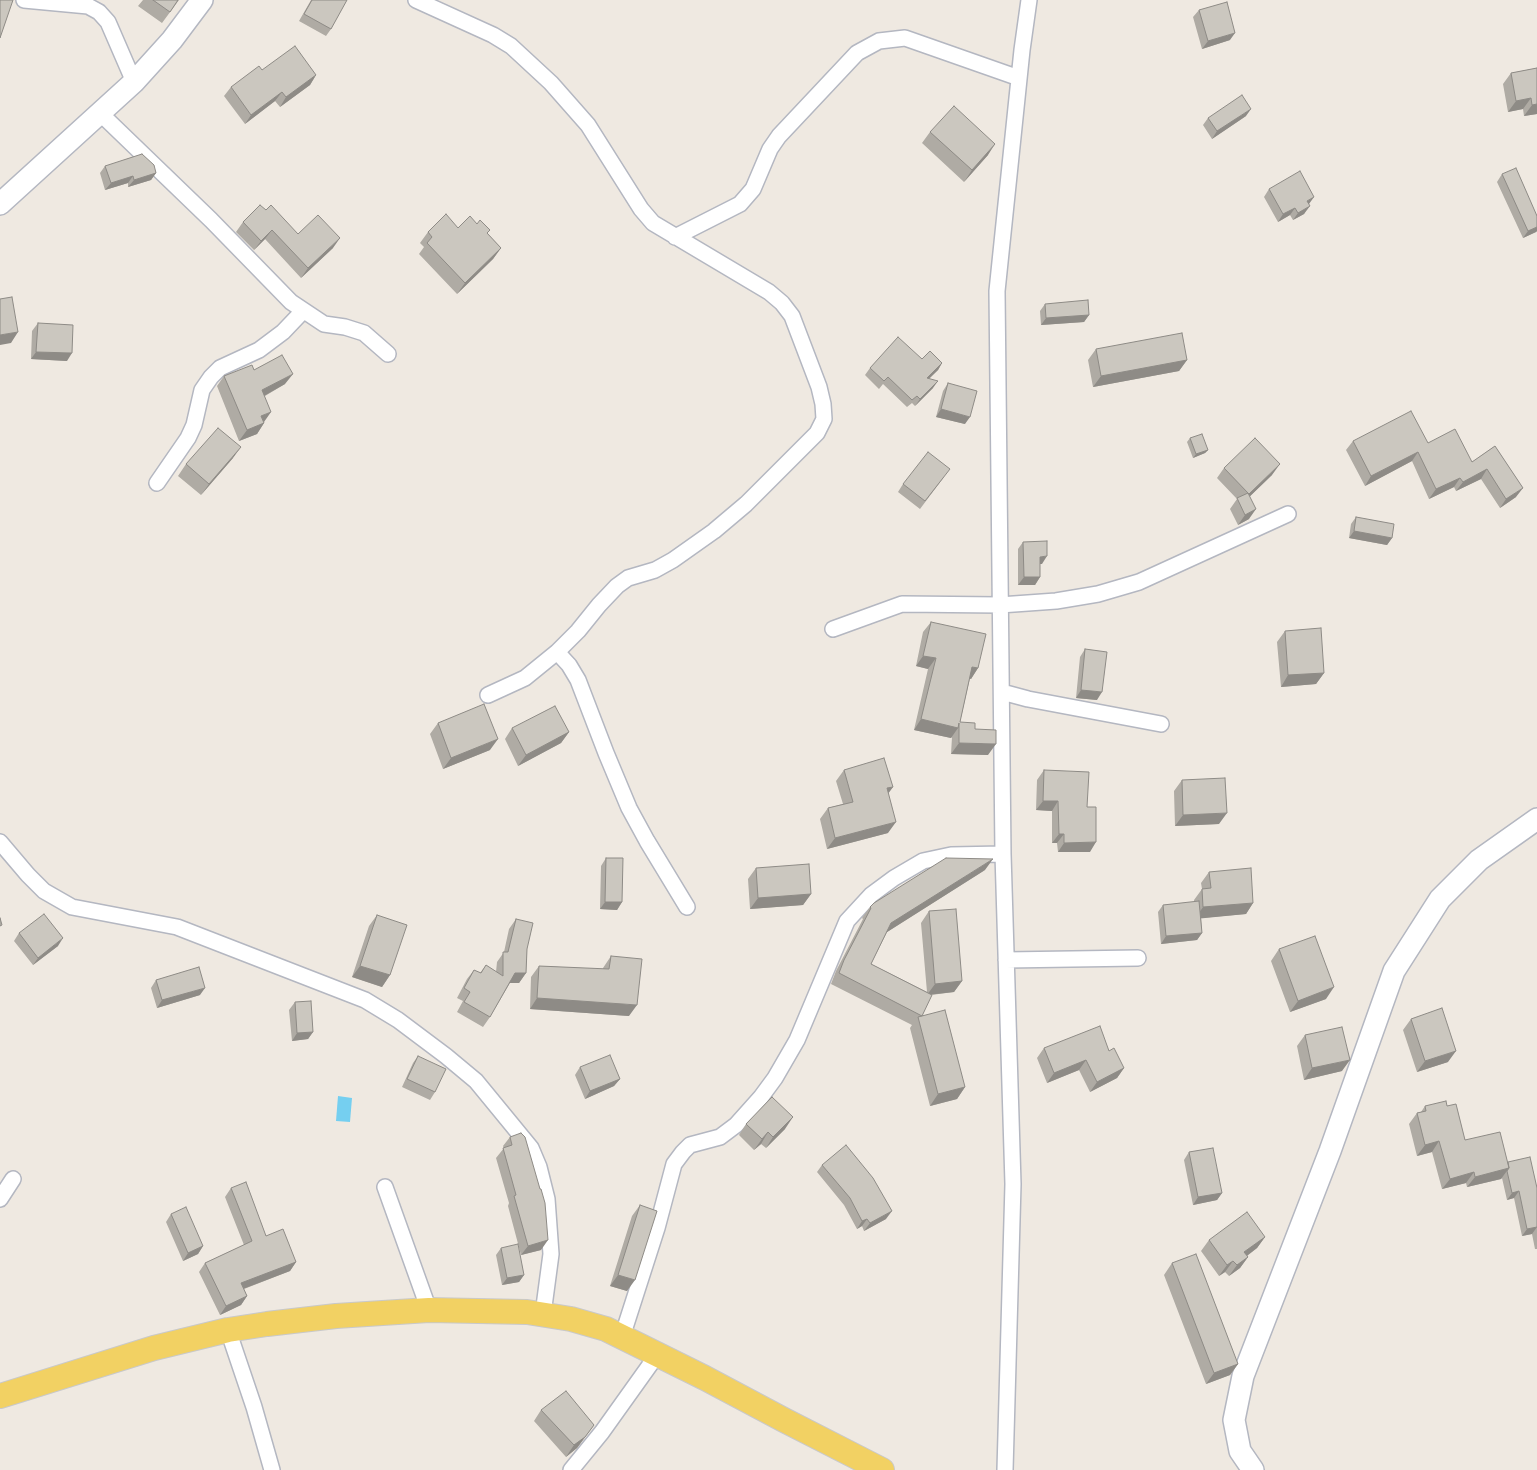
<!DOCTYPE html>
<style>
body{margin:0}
canvas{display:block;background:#efe9e1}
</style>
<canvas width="1537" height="1470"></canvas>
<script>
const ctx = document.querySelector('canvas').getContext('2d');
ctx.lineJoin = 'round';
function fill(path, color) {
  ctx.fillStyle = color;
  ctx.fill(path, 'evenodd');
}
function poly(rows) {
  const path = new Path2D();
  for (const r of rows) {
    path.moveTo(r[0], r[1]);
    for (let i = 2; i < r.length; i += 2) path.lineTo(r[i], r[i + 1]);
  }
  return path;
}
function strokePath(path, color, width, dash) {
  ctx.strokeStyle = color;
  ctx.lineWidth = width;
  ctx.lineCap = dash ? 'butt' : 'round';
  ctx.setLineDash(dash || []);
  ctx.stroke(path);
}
const water = poly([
 [338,1096,352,1098,350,1122,336,1121]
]);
const street = poly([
 [24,0,88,6,99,12,108,22,134,82],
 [416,0,493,35,511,46,551,83,588,125,641,209,653,223,769,292,782,303,792,316,819,387,823,404,824,419,817,433,746,504,714,531,673,560,655,570,628,578,617,586,599,605,578,631,557,652,525,678,488,695],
 [100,113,211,220,291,302,324,324,345,327,364,333,388,354],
 [675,237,740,204,753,189,770,149,779,136,857,53,879,41,905,38,1019,78],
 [157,483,188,438,194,425,202,390,211,377,220,368,259,350,283,332,303,311],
 [833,629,902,604,1000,605,1056,601,1098,594,1139,582,1288,514],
 [557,652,569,665,578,680,606,753,629,808,647,841,687,907],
 [1002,692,1028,699,1161,724],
 [0,842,28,875,44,891,72,907,177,927,365,1000,398,1020,446,1056,476,1081,531,1148,539,1167,547,1199,551,1254,543,1314],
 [1006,960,1138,958],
 [385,1187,429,1310],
 [0,1199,13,1179],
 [228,1330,254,1407,272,1470],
 [622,1337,657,1228,674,1164,683,1152,690,1145,720,1137,736,1125,761,1097,775,1078,797,1040,847,921,871,895,894,878,923,861,951,855,1003,854],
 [571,1470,602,1432,657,1355],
 [1005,1470,1013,1184,1003,854,997,291,1022,50,1029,0]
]);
const secondary = poly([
 [0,204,134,82,172,40,202,0],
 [1253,1470,1240,1451,1234,1420,1243,1376,1330,1151,1394,971,1440,899,1479,860,1537,819]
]);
const primary = poly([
 [0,1396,154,1348,228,1330,267,1324,336,1316,429,1310,527,1312,571,1319,606,1329,705,1378,784,1420,882,1470]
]);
const wall = poly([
 [143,0,179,0,162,23,138,6],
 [311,0,346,0,331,29,326,36,299,21],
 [1199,10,1230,40,1202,49,1193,17],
 [1537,68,1537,114,1524,116,1523,109,1508,112,1503,84,1511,73],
 [262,70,316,75,310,85,280,107,275,101,245,124,224,96,231,87],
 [1246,116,1212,139,1203,125,1208,118],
 [930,132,988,155,964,182,922,143],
 [105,166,156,173,151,180,128,187,128,183,105,190,100,173],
 [1502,174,1537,216,1537,231,1536,232,1523,238,1497,182],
 [1269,189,1309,204,1304,214,1293,220,1290,215,1278,222,1264,197],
 [266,210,298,234,333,248,301,278,265,239,254,250,236,232,243,222],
 [458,228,488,234,501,248,493,259,457,294,419,254,424,247,420,243,428,232],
 [1045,304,1089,315,1084,322,1041,325,1040,311],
 [38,323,67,361,31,359,32,331],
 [1096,349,1187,360,1179,371,1093,387,1088,360],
 [922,359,942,363,938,370,929,379,933,388,915,406,912,403,907,407,883,384,879,389,865,375,870,368],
 [254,370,285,384,265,396,264,423,257,434,239,441,217,386,224,376],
 [948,383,965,424,936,417,943,391],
 [1190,438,1208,450,1205,453,1193,458,1187,442],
 [1353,441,1428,443,1472,462,1495,446,1516,497,1500,508,1481,479,1456,491,1454,487,1429,499,1412,461,1365,486,1346,450],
 [233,458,201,495,178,476,186,464],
 [1224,468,1272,475,1250,496,1249,519,1238,525,1230,509,1237,499,1217,478],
 [944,477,920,509,898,492,903,484],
 [1356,517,1392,538,1387,545,1349,538,1351,524],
 [1023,542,1042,564,1040,564,1040,577,1035,585,1018,585,1018,549],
 [931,622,978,668,971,679,970,678,960,722,975,729,988,755,951,754,952,737,951,738,914,730,928,669,916,666,923,632],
 [1285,631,1324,673,1316,684,1281,687,1277,642],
 [1085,649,1097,700,1076,698,1080,657],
 [438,723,490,750,443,769,430,734],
 [512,728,569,732,561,743,518,766,505,739],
 [844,770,893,787,888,793,888,833,827,849,820,819,828,808,843,804,836,781],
 [1044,770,1087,807,1090,852,1058,852,1057,843,1052,843,1052,811,1036,810,1037,780],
 [1182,780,1219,824,1175,826,1174,791],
 [606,858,622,902,617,910,600,909,601,866],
 [756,868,811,894,803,905,750,909,748,879],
 [985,870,887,932,871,964,927,992,921,923,929,911,962,981,954,992,931,995,922,1016,965,1087,957,1099,930,1106,910,1028,912,1025,831,984,836,971,863,919,862,918,870,907],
 [1209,872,1253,903,1246,914,1201,918,1202,933,1197,940,1161,944,1158,912,1163,905,1194,902,1194,900,1202,889,1201,883],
 [377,915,390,975,382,987,352,977,369,926],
 [516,919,527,949,526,973,519,983,510,983,490,1017,483,1027,457,1012,463,1001,457,998,467,979,474,970,480,973,486,965,496,972,497,962,504,952,509,929],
 [19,933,58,946,33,965,14,941],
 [1279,949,1326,999,1290,1012,1271,961],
 [611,956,629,1016,530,1009,531,977,539,966,603,969,603,968],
 [156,980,200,995,157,1008,151,988],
 [295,1002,313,1032,308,1039,292,1041,289,1010],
 [1411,1019,1448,1062,1417,1072,1403,1030],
 [1305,1035,1342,1071,1304,1080,1297,1046],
 [1044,1048,1124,1068,1117,1078,1090,1092,1079,1070,1047,1083,1037,1058],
 [418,1056,435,1092,430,1100,402,1087,413,1063],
 [580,1067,620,1079,614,1086,585,1099,575,1075],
 [1425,1106,1447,1106,1465,1140,1508,1162,1537,1188,1537,1249,1535,1249,1532,1234,1522,1236,1514,1198,1507,1200,1502,1178,1501,1179,1467,1187,1466,1183,1442,1189,1432,1152,1417,1156,1409,1124,1417,1113,1421,1112],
 [746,1124,785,1129,766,1148,761,1144,754,1150,739,1135],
 [510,1137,541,1250,521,1255,508,1206,509,1203,496,1158,504,1148,503,1146],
 [1189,1152,1222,1193,1217,1200,1193,1205,1184,1160],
 [822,1165,886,1219,864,1231,862,1226,857,1229,844,1205,817,1172],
 [231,1188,266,1236,296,1262,290,1271,244,1289,247,1296,241,1305,220,1315,199,1272,205,1263,244,1245,225,1197],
 [640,1205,627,1291,610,1286,632,1216],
 [171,1214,203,1246,198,1254,183,1261,166,1222],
 [1265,1237,1257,1248,1247,1256,1248,1257,1240,1268,1229,1276,1225,1272,1219,1276,1201,1251,1209,1240],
 [501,1248,524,1275,519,1282,502,1285,496,1255],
 [1172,1263,1238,1364,1230,1375,1206,1384,1164,1275],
 [541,1410,586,1436,577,1448,566,1457,534,1421]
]);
const shadedWall = poly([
 [1235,33,1230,40,1202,49,1208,41],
 [316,75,310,85,280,107,286,97],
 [282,92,275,101,245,124,251,115],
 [1531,98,1523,109,1508,112,1516,101],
 [1537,104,1537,114,1524,116,1532,105],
 [1251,109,1246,116,1212,139,1217,131],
 [995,144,988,155,964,182,972,170],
 [156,173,151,180,128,187,134,180],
 [133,176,128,183,105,190,111,183],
 [1314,197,1309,204,1302,208,1307,201],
 [1310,206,1304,214,1293,220,1298,213],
 [1295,208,1290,215,1278,222,1283,214],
 [1537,227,1537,231,1536,232,1523,238,1528,231],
 [272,230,265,239,254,250,261,241],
 [340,238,333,248,301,278,308,268],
 [501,248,493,259,457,294,465,283],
 [1089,315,1084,322,1041,325,1046,318],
 [18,332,11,343,0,345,0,335],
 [36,352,72,353,67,361,31,359],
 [1187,360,1179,371,1093,387,1101,376],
 [942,363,938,370,922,385,927,378],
 [293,374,285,384,255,401,262,390],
 [938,381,933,388,915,406,920,399],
 [941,409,970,417,965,424,936,417],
 [271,412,264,422,261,416],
 [264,423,257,434,239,441,247,430],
 [241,447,233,458,201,495,209,484],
 [1208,450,1205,453,1193,458,1196,454],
 [1418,452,1412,461,1365,486,1371,476],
 [1280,464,1272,475,1242,504,1249,494],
 [1487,469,1481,479,1456,491,1463,482],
 [1460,478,1454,487,1429,499,1436,489],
 [1523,488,1516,497,1500,508,1506,499],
 [1256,509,1249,519,1238,525,1245,515],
 [1354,531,1392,538,1387,545,1349,538],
 [1047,556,1042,564,1035,564,1040,557],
 [1024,577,1040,577,1035,585,1018,585],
 [923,656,936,658,928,669,916,666],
 [972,667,978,668,971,679,965,677],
 [1324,673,1316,684,1281,687,1288,675],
 [1081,690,1102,692,1097,700,1076,698],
 [921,719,958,728,951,738,914,730],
 [569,732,561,743,518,766,526,755],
 [498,739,490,750,443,769,451,758],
 [959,743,996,744,988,755,951,754],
 [893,787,885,798,887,788],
 [1043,801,1058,801,1052,811,1036,810],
 [1227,813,1219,824,1175,826,1183,815],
 [896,822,888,833,827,849,835,838],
 [1059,834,1064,834,1057,843,1052,843],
 [1096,842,1090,852,1058,852,1064,843],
 [993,859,985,870,884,934,891,923],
 [811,894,803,905,750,909,758,898],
 [605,902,622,902,617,910,600,909],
 [1253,903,1246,914,1195,919,1203,907],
 [1202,933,1197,940,1161,944,1166,936],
 [63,938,58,946,33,965,38,958],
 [360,966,390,975,382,987,352,977],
 [515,973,526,973,519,983,509,983],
 [962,981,954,992,927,995,935,984],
 [1334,987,1326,999,1290,1012,1298,1001],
 [205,988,200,995,157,1008,162,1000],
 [537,998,637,1005,629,1016,530,1009],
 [313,1032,308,1039,292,1041,297,1033],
 [1456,1051,1448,1062,1417,1072,1425,1061],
 [1086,1060,1079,1070,1047,1083,1054,1073],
 [1350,1060,1342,1071,1304,1080,1312,1068],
 [1124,1068,1117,1078,1090,1092,1097,1082],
 [620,1079,614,1086,585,1099,590,1091],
 [965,1087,957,1099,930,1106,938,1094],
 [793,1117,785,1129,766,1148,773,1137],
 [768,1132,761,1144,754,1150,762,1139],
 [1439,1141,1432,1152,1417,1156,1425,1145],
 [1509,1168,1501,1179,1467,1187,1475,1177],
 [1474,1172,1466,1183,1442,1189,1450,1179],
 [1519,1191,1514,1198,1507,1200,1512,1193],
 [1222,1193,1217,1200,1193,1205,1198,1197],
 [892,1211,886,1219,864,1231,870,1223],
 [867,1219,862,1226,857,1229,862,1221],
 [1537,1227,1532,1234,1522,1236,1527,1229],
 [1265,1237,1257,1248,1236,1264,1244,1252],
 [548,1240,541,1250,521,1255,528,1246],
 [203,1246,198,1254,183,1261,188,1253],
 [1248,1257,1240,1268,1229,1276,1237,1265],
 [1233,1261,1225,1272,1219,1276,1227,1265],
 [296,1262,290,1271,235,1292,241,1283],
 [524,1275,519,1282,502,1285,507,1278],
 [618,1275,635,1280,627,1291,610,1286],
 [247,1296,241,1305,220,1315,226,1306],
 [1238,1364,1230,1375,1206,1384,1214,1373],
 [594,1425,577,1448,566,1457,574,1445]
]);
const building = poly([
 [0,0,13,0,0,38,0,0],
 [153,0,178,0,170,12,153,0],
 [312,0,347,0,331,29,304,14,312,0],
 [1227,2,1235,33,1208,41,1199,10,1227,2],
 [295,46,316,75,286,97,282,92,251,115,231,87,259,66,262,70,295,46],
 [1537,68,1537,104,1532,105,1531,98,1516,101,1511,73,1537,68],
 [1242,95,1251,109,1217,131,1208,118,1242,95],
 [954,106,995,144,972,170,930,132,954,106],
 [142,154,154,165,156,173,134,180,133,176,111,183,105,166,142,154],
 [1516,168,1537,216,1537,227,1528,231,1502,174,1516,168],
 [1300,171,1314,197,1307,201,1310,206,1298,213,1295,208,1283,214,1269,189,1300,171],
 [260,205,266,210,271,205,298,234,318,215,340,238,308,268,272,230,261,241,243,222,260,205],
 [446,214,458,228,470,216,477,224,480,220,490,230,487,233,501,248,465,283,427,243,432,237,428,232,446,214],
 [12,297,18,332,0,335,0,299,12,297],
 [1088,300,1089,315,1046,318,1045,304,1088,300],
 [38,323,73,325,72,353,36,352,38,323],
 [1182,333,1187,360,1101,376,1096,349,1182,333],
 [898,337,922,359,930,351,942,363,927,378,938,381,920,399,917,396,912,400,888,377,884,381,870,368,898,337],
 [282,355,293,374,262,390,271,412,261,416,264,423,247,430,224,376,252,365,254,370,282,355],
 [948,383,977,391,970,417,941,409,948,383],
 [1411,411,1428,443,1455,429,1472,462,1495,446,1523,488,1506,499,1487,469,1463,482,1460,478,1436,489,1418,452,1371,476,1353,441,1411,411],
 [218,428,241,447,209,484,186,464,218,428],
 [1202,434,1208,450,1196,454,1190,438,1202,434],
 [1255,438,1280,464,1249,494,1248,493,1256,509,1245,515,1237,498,1248,493,1224,468,1255,438],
 [928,452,950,469,925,501,903,484,928,452],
 [1356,517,1394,524,1392,538,1354,531,1356,517],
 [1047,541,1047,556,1040,557,1040,577,1024,577,1023,542,1047,541],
 [931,622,986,634,978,668,972,667,960,722,975,723,975,729,996,730,996,744,959,743,959,723,958,728,921,719,936,658,923,656,931,622],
 [1321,628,1324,673,1288,675,1285,631,1321,628],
 [1085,649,1107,652,1102,692,1081,690,1085,649],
 [484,704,498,739,451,758,438,723,484,704],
 [555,706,569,732,526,755,512,728,555,706],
 [884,758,893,787,887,788,896,822,835,838,828,808,853,802,844,770,884,758],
 [1044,770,1089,772,1087,807,1096,807,1096,842,1064,843,1064,834,1059,834,1058,801,1043,801,1044,770],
 [1225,778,1227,813,1183,815,1182,780,1225,778],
 [606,858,623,858,622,902,605,902,606,858],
 [946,858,993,859,891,923,871,964,932,995,922,1016,839,973,844,960,871,908,870,907,874,903,946,858],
 [809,864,811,894,758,898,756,868,809,864],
 [1251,868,1253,903,1203,907,1202,889,1211,888,1209,872,1251,868],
 [1199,901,1202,933,1166,936,1163,905,1199,901],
 [956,909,962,981,935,984,929,911,956,909],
 [44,914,63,938,38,958,19,933,44,914],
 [377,915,407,925,390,975,360,966,377,915],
 [0,918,2,925,0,926,0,918],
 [516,919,533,923,527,949,526,973,515,973,490,1017,464,1002,470,992,464,988,474,970,481,973,486,965,503,976,503,952,508,952,516,919],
 [1315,936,1334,987,1298,1001,1279,949,1315,936],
 [611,956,642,959,637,1005,537,998,539,966,609,969,611,956],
 [199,967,205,988,162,1000,156,980,199,967],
 [311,1001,313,1032,297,1033,295,1002,311,1001],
 [1442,1008,1456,1051,1425,1061,1411,1019,1442,1008],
 [945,1010,965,1087,938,1094,918,1017,945,1010],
 [1100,1026,1109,1051,1114,1048,1124,1068,1097,1082,1086,1060,1054,1073,1044,1048,1100,1026],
 [1342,1027,1350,1060,1312,1068,1305,1035,1342,1027],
 [610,1055,620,1079,590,1091,580,1067,610,1055],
 [418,1056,446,1069,435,1092,407,1079,418,1056],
 [772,1097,793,1117,773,1137,768,1132,762,1139,746,1124,772,1097],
 [1446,1101,1447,1106,1456,1104,1465,1140,1500,1132,1509,1168,1475,1177,1474,1172,1450,1179,1439,1141,1425,1145,1417,1113,1426,1111,1425,1106,1446,1101],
 [521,1133,525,1137,540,1189,541,1189,545,1203,548,1240,528,1246,514,1196,516,1195,503,1148,512,1145,510,1137,521,1133],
 [846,1145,873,1178,892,1211,870,1223,867,1219,862,1221,850,1198,822,1165,846,1145],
 [1213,1148,1222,1193,1198,1197,1189,1152,1213,1148],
 [1530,1157,1537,1188,1537,1227,1527,1229,1519,1191,1512,1193,1507,1171,1509,1168,1508,1162,1530,1157],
 [246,1182,266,1236,283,1229,296,1262,241,1283,247,1296,226,1306,205,1263,252,1241,231,1188,246,1182],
 [640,1205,657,1211,635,1280,618,1275,640,1205],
 [186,1207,203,1246,188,1253,171,1214,186,1207],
 [1247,1212,1265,1237,1244,1252,1248,1257,1237,1265,1233,1261,1227,1265,1209,1240,1247,1212],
 [518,1244,524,1275,507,1278,501,1248,518,1244],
 [1196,1254,1238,1364,1214,1373,1172,1263,1196,1254],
 [566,1391,594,1425,585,1437,574,1445,541,1410,566,1391]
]);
fill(water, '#75cff0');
strokePath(street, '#b4b7c1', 18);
strokePath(secondary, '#b4b7c1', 24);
strokePath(primary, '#c9c9c9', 26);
strokePath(street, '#fff', 15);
strokePath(secondary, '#fff', 21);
strokePath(primary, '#f2d163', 24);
fill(wall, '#afaba4');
fill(shadedWall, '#8e8b86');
fill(building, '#cbc7bf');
strokePath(building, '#8e8b86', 1);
</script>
